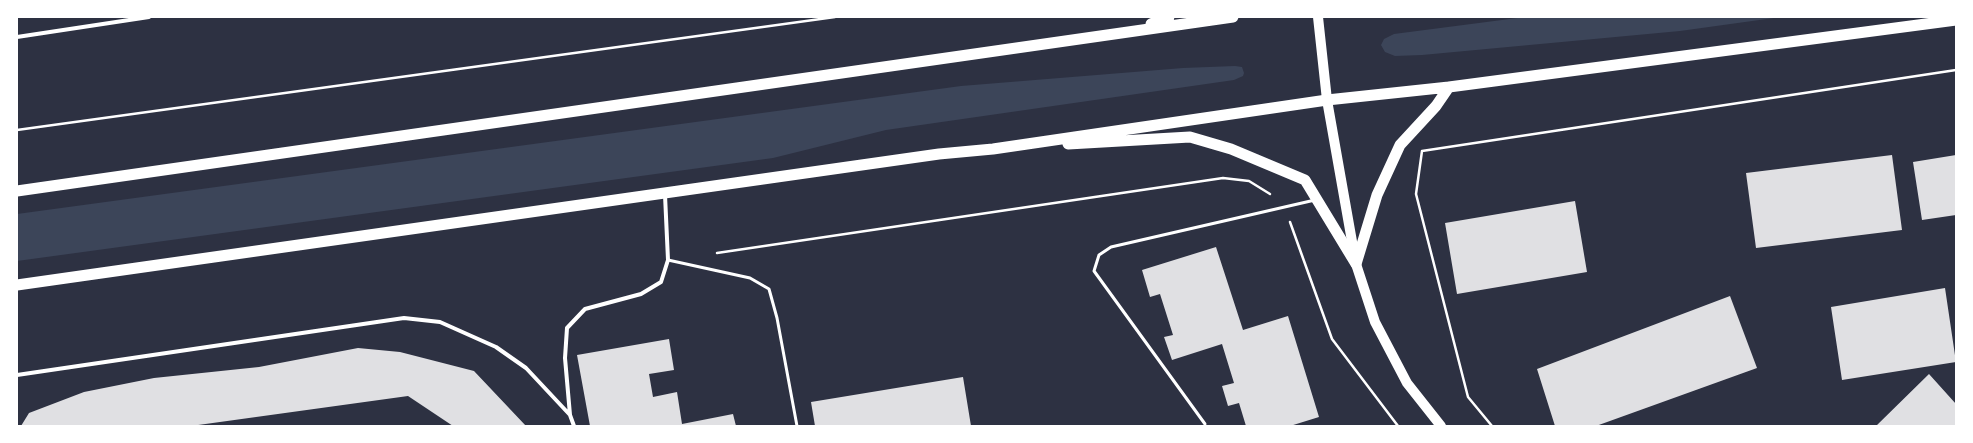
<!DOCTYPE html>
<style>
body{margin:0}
#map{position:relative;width:1973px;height:443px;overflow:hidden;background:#2d3142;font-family:Spectral,serif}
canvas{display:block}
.frame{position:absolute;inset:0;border:18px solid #fff;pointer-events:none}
</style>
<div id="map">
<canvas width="1973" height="443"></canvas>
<div class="frame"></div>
</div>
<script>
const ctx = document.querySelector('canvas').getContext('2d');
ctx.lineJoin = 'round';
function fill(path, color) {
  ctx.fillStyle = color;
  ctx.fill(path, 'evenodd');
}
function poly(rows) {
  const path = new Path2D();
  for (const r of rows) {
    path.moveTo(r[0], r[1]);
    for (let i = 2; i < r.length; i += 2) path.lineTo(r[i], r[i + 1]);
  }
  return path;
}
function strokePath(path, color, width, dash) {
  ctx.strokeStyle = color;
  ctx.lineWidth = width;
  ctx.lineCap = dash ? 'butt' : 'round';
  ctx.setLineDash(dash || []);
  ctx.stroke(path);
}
const green = poly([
 [1525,17,1781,17,1680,31,1422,55,1395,56,1385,52,1381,45,1384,39,1394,34],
 [1235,66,1242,67,1244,73,1243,76,1234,80,886,130,773,158,17,261,17,214,961,86,1183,68]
]);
const building = poly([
 [1892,155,1902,230,1756,248,1746,173],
 [1956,155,1956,215,1922,220,1913,162],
 [1575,201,1587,272,1457,294,1445,223],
 [1216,247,1243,330,1288,316,1319,417,1290,426,1246,426,1239,403,1228,406,1222,386,1234,383,1222,344,1172,360,1164,337,1173,335,1160,294,1150,297,1142,270],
 [1945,288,1956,362,1842,380,1831,307],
 [1730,296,1757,368,1596,426,1555,426,1537,369],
 [669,339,674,370,649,374,653,397,677,392,682,424,733,414,736,426,590,426,577,355],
 [358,348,400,352,474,371,526,426,453,426,408,396,191,426,21,426,29,413,84,392,154,378,259,367],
 [1929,374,1956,404,1956,426,1876,426],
 [963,377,971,426,815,426,811,402]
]);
const path = poly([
 [17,130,835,17],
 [1290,222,1332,339,1398,426],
 [717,253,1223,178,1249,181,1270,194],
 [1492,426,1468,397,1416,194,1422,151,1956,70]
]);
const service = poly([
 [668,260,750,278,769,289,777,318,797,426],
 [1205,424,1094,271,1099,255,1111,247,1315,200]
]);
const minor = poly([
 [17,37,149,17],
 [17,375,404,318,440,322,496,347,526,368,570,415],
 [574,426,570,415,565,358,567,328,585,309,641,294,661,282,668,260,665,195]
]);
const primary = poly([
 [1318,17,1327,100,1356,264,1375,322,1407,383,1441,426]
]);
const trunk = poly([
 [1151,24,1169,17],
 [1068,144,1190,137,1231,149,1305,180,1356,264],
 [17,191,1233,17],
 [1356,264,1377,195,1400,145,1436,106,1449,87],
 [17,285,939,154,993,149,1327,100,1449,87,1956,20]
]);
fill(green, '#3c4559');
fill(building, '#e0e0e3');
strokePath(path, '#fff', 2.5);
strokePath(service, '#fff', 3);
strokePath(minor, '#fff', 4);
strokePath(primary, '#fff', 10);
strokePath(trunk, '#fff', 11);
</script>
